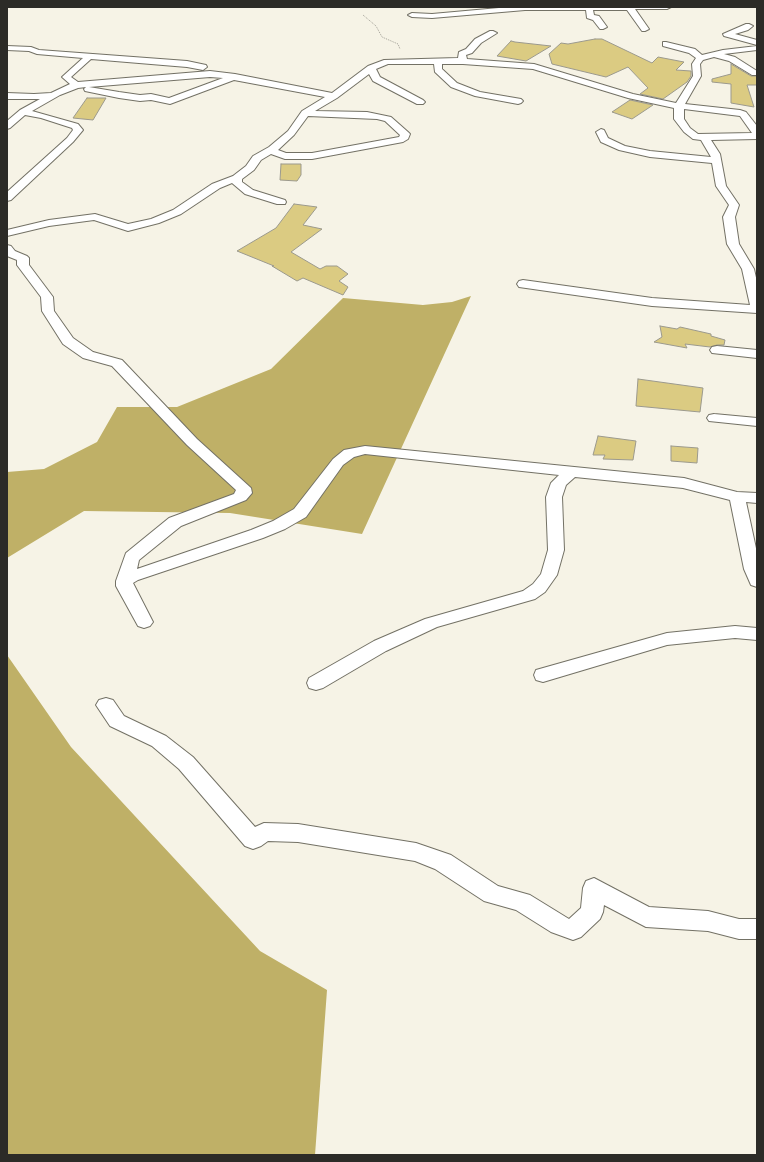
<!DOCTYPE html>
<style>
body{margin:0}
#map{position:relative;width:764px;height:1162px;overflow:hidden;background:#f6f3e6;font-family:Signika,sans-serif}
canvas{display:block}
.frame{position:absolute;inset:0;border:8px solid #2c2b27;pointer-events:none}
</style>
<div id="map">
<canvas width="764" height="1162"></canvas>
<div class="frame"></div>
</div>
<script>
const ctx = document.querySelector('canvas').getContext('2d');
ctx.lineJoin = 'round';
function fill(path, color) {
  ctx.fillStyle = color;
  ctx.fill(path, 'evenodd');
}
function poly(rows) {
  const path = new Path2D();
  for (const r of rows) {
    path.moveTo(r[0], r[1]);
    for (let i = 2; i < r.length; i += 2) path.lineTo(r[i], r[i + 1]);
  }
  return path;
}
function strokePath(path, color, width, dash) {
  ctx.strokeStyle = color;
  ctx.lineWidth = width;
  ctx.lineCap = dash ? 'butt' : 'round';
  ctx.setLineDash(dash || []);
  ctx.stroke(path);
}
const forest = poly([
 [471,296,362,534,230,513,84,511,7,558,7,472,44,469,97,442,117,407,177,407,271,369,343,298,423,305,452,302],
 [7,655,71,747,260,951,327,990,315,1155,7,1155]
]);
const building = poly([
 [595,39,602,39,652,63,658,57,684,62,676,70,691,71,691,76,687,82,663,99,640,94,648,88,628,67,606,77,552,64,549,54,561,43,568,44,595,39],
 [511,41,515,42,551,46,526,61,497,56,511,41],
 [731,64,751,76,757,76,757,85,747,85,754,107,731,103,731,84,712,82,712,79,731,74,731,64],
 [87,98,106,98,93,120,73,118,87,98],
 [630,100,653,105,632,119,612,112,630,100],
 [281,164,301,164,301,175,297,181,280,180,281,164],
 [294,204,317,207,303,225,322,229,291,252,320,269,326,266,337,266,348,274,339,281,348,287,343,295,303,278,297,281,272,266,274,266,237,251,276,228,294,204],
 [660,326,677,329,680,327,711,334,711,336,725,340,724,345,717,345,710,347,685,344,687,348,654,342,662,337,660,326],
 [638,379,703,388,700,412,636,406,638,379],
 [598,436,636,441,633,460,603,459,605,455,593,455,598,436],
 [671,446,698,448,697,463,671,461,671,446]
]);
const path = poly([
 [363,15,376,26,382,37,398,44,400,49]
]);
const street = poly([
 [510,7,671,7,667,9,635,9,649,29,645,31,642,31,627,10,593,10,594,15,599,16,607,27,603,29,600,29,593,20,587,18,586,10,525,10,432,18,412,17,408,15,412,13,432,14,510,7],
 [746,24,749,24,753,26,748,30,735,34,757,40,757,45,724,36,723,34,746,24],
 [490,31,493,31,497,33,481,43,472,53,466,55,467,59,534,64,633,94,676,103,693,76,692,64,696,58,689,53,663,46,663,42,666,42,695,49,702,55,723,50,757,46,757,50,724,54,735,57,757,71,757,75,752,75,729,61,714,57,703,60,700,64,701,76,685,104,740,110,746,112,757,126,757,139,711,140,720,154,726,186,739,205,735,217,739,244,754,269,757,282,757,313,652,306,519,287,517,284,519,281,523,280,652,298,750,305,742,269,727,244,723,217,729,205,716,186,712,163,650,157,619,150,601,142,596,132,601,129,604,130,608,138,625,146,650,151,711,157,701,140,693,139,684,132,674,119,674,108,628,98,533,69,463,64,442,64,442,69,457,83,480,92,521,99,523,101,521,103,518,104,475,96,451,87,435,72,434,64,388,64,376,69,380,77,423,100,425,102,423,104,417,104,373,81,369,74,337,98,315,111,367,112,391,117,408,132,410,134,408,139,403,142,312,159,285,159,271,154,261,160,254,170,242,179,242,182,253,190,285,200,286,202,285,204,277,204,245,194,232,183,220,188,181,214,159,223,128,231,94,220,49,226,7,236,7,230,49,220,95,214,128,224,151,219,173,210,212,184,233,176,246,166,253,156,269,147,288,131,302,111,325,97,234,80,170,104,151,100,140,101,119,98,85,91,84,89,86,87,78,88,60,95,32,111,78,124,83,130,73,142,11,200,7,201,7,192,67,138,73,130,72,128,41,118,25,115,10,128,7,129,7,121,20,110,40,99,7,99,7,93,34,94,51,93,70,84,62,77,83,58,37,54,29,51,7,50,7,46,31,47,39,50,187,61,206,65,207,67,203,70,187,67,91,59,71,77,78,82,210,71,235,74,332,93,368,66,384,60,458,58,459,52,466,49,475,39,490,31],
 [210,77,223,78,169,98,151,94,140,95,119,92,89,87,210,77],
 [684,109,740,116,752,133,698,134,690,128,684,119,684,109],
 [308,116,377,119,385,121,400,135,399,137,312,153,286,153,278,150,294,135,308,116],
 [7,245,11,246,15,251,27,256,29,258,29,265,53,297,54,311,73,338,93,352,122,360,197,439,251,488,252,493,246,500,181,526,139,560,137,569,251,530,273,521,294,509,333,459,344,450,365,446,684,478,737,492,757,493,757,503,746,502,757,553,757,587,751,585,744,569,730,500,683,488,575,477,566,485,562,497,564,550,557,575,545,592,535,599,437,627,386,651,323,688,316,690,309,688,307,683,309,678,374,641,425,619,523,591,533,584,541,574,548,550,546,497,551,483,559,475,365,454,354,457,343,465,306,517,285,529,263,538,138,580,133,583,153,622,150,626,144,628,138,626,116,586,116,581,126,553,169,518,234,494,236,490,187,445,112,366,83,358,63,344,42,311,41,297,17,265,17,260,7,256,7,245],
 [717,346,757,350,757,358,712,353,710,350,712,347,717,346],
 [714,414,757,418,757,426,709,421,707,418,709,415,714,414],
 [735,626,757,628,757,640,735,638,667,645,543,682,536,680,534,675,536,670,667,633,735,626],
 [106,698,113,700,124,716,166,736,193,757,255,827,264,823,298,824,416,843,451,855,498,886,530,895,569,919,581,908,583,888,586,881,594,878,649,907,708,911,739,919,757,919,757,939,739,939,708,931,646,927,604,905,603,912,600,919,581,937,573,940,551,932,516,910,484,901,435,869,415,861,298,842,268,841,261,846,253,849,245,846,179,769,152,746,110,726,96,705,99,700,106,698]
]);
fill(forest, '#bfb067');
fill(building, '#dbcb82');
strokePath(building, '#9b998d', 1);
strokePath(street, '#737165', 2);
strokePath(path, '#a19f96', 1, [1, 1]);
fill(street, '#fff');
</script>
